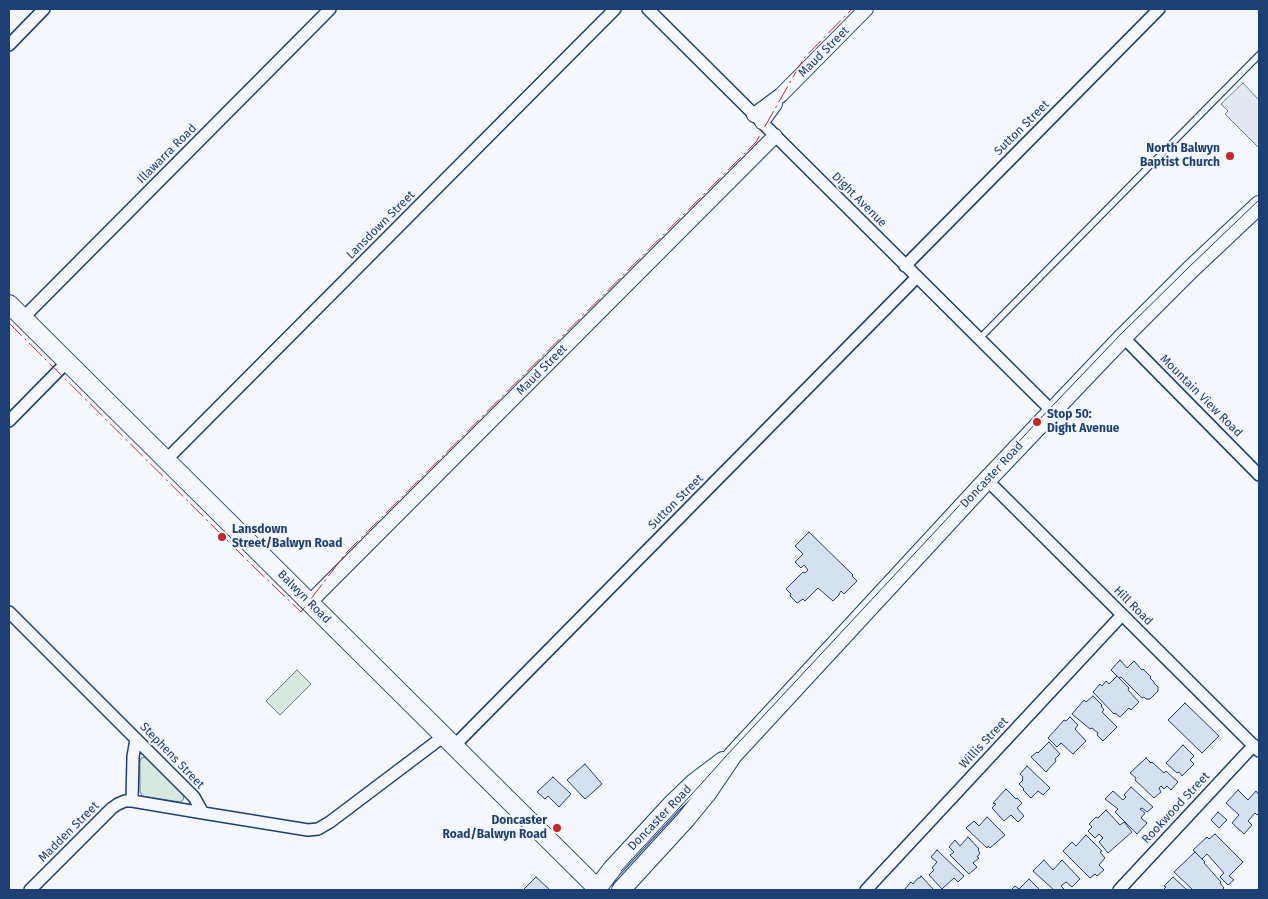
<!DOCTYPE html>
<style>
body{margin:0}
#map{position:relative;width:1268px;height:899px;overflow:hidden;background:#f4f7fb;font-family:"Fira Sans",sans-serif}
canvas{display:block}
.frame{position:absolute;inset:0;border:10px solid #1d3f73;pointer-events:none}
</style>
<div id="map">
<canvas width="1268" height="899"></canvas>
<div class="frame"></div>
</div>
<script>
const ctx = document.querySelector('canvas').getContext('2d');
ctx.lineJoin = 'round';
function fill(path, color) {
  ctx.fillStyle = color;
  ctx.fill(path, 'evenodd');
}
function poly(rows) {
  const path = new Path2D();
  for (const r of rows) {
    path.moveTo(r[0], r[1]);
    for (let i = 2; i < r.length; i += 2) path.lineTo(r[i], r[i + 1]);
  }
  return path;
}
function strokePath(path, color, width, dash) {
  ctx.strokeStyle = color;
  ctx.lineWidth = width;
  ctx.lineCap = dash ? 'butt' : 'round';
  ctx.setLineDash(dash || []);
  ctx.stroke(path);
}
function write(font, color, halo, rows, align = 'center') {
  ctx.font = font + ' "Fira Sans",sans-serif';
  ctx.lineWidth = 4;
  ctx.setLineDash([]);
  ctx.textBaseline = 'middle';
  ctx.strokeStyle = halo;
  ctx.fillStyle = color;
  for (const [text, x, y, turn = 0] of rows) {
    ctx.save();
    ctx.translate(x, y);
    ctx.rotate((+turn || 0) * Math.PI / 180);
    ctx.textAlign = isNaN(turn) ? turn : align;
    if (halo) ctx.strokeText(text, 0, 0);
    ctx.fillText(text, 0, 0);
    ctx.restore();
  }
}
const green = poly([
 [297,670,311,684,280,715,266,701,297,670],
 [145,757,183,794,184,795,183,800,180,802,142,796,140,791,140,762,141,758,145,757]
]);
const parking = poly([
 [1243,83,1259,100,1259,148,1225,114,1228,111,1221,104,1243,83]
]);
const building = poly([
 [809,532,853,575,852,576,857,581,844,594,841,591,839,594,839,595,833,601,818,588,805,601,803,599,797,603,790,596,791,594,786,589,803,572,805,573,808,570,804,565,801,568,795,562,803,554,795,546,809,532],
 [1120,660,1127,668,1134,661,1142,670,1143,669,1151,677,1150,678,1154,682,1154,683,1158,687,1158,691,1150,699,1146,699,1144,697,1142,698,1121,677,1119,678,1111,670,1120,660],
 [1117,676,1129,688,1128,690,1139,702,1131,710,1129,708,1120,717,1115,713,1114,714,1093,692,1100,684,1102,686,1106,681,1109,684,1117,676],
 [1093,696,1102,705,1101,706,1104,710,1102,712,1117,727,1103,741,1097,735,1098,733,1092,728,1090,729,1072,714,1084,700,1086,702,1093,696],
 [1185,703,1219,736,1202,753,1168,720,1185,703],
 [1070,717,1078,725,1075,729,1086,741,1073,754,1061,743,1057,747,1048,738,1064,720,1066,721,1070,717],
 [1049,742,1060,754,1055,759,1056,761,1046,772,1031,757,1037,752,1038,753,1049,742],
 [1183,745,1194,756,1190,760,1194,764,1182,776,1179,772,1177,773,1166,763,1183,745],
 [1146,758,1151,763,1152,762,1164,773,1166,771,1178,782,1171,790,1167,786,1164,789,1161,786,1159,788,1161,792,1154,798,1135,780,1136,778,1130,773,1146,758],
 [585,764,602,784,585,799,567,780,585,764],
 [1027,766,1050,788,1043,795,1038,791,1031,798,1023,790,1024,789,1019,784,1023,780,1022,779,1023,777,1020,774,1027,766],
 [553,777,571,794,559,807,548,796,545,799,537,792,553,777],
 [1131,787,1153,807,1147,812,1142,808,1140,809,1145,813,1141,818,1147,823,1137,834,1115,812,1118,809,1105,799,1113,791,1123,800,1126,797,1124,795,1131,787],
 [1006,789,1016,799,1017,798,1022,803,1017,808,1024,816,1018,822,1011,815,1004,821,992,808,996,804,993,803,1006,789],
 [1238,790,1248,800,1256,791,1259,795,1259,813,1257,815,1255,813,1248,821,1252,825,1244,834,1232,823,1239,815,1226,803,1238,790],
 [1106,810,1120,825,1124,822,1132,832,1108,853,1099,842,1103,838,1099,834,1095,838,1088,831,1092,827,1089,824,1096,817,1098,818,1106,810],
 [1218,812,1227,820,1219,828,1211,820,1218,812],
 [987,817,1005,835,990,848,988,846,987,848,966,828,974,821,979,826,987,817],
 [1215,834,1243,862,1229,876,1234,880,1228,885,1220,877,1224,873,1207,854,1202,859,1193,850,1207,837,1209,839,1215,834],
 [1086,835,1102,851,1100,852,1105,858,1099,865,1104,870,1097,876,1095,874,1090,878,1063,851,1072,842,1076,846,1086,835],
 [968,837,979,849,978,850,980,853,977,857,979,858,973,863,977,867,969,874,950,855,954,852,949,847,955,840,960,846,968,837],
 [937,850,964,876,958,882,954,878,942,889,929,875,934,870,932,868,937,862,931,857,937,850],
 [1195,852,1205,862,1204,863,1221,882,1220,883,1224,888,1222,890,1193,890,1174,872,1195,852],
 [1044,860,1053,870,1062,860,1080,879,1072,887,1066,882,1061,886,1065,890,1054,890,1033,871,1044,860],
 [921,876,934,890,904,890,911,882,913,884,918,878,920,878,921,876],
 [536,877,550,890,523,890,536,877],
 [1173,877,1187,890,1163,890,1166,887,1164,886,1173,877],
 [1029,879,1040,890,1011,890,1015,886,1019,889,1029,879]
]);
const service = poly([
 [979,339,1259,55]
]);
const minor = poly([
 [648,9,1052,411],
 [9,45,44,9],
 [905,266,1159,9],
 [23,318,330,9],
 [1123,337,1259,475],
 [9,421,67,362],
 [166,460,615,9],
 [987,480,1259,751],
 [9,612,194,797,203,813,308,830,318,829,330,822,444,736],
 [454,746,917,277],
 [132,801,133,757,136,739],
 [30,890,112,808,118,804,125,801,132,801,203,813],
 [866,890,1122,615],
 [1119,890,1254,745]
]);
const tertiary = poly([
 [754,115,781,95,866,9],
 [762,122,775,104],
 [309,603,775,136]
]);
const primary = poly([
 [9,304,599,890],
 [596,890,612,869,672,804,694,783,723,761],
 [621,890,686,819,708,792,733,755,987,480,1123,337,1190,270,1259,205]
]);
const tram = poly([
 [621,871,702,783,727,755,1037,422,1120,335,1188,268,1259,200]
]);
const power = poly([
 [9,323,252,565,301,612,346,553,756,142,804,58,852,9]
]);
const markers = [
 [1230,156,5,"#c62828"],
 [1037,422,5,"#c62828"],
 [222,537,5,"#c62828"],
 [557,828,5,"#c62828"]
];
const streetNames = [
 ["Maud Street",824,52,-45],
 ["Sutton Street",1022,128,-45],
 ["Illawarra Road",167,154,-45],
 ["Dight Avenue",859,200,45],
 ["Lansdown Street",381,225,-45],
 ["Maud Street",542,370,-45],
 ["Mountain View Road",1201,396,45],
 ["Doncaster Road",992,475,-47],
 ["Sutton Street",676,502,-45],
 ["Balwyn Road",304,597,45],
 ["Hill Road",1133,606,45],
 ["Willis Street",984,743,-47],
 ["Stephens Street",172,756,46],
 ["Rookwood Street",1176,808,-47],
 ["Doncaster Road",660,818,-46],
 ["Madden Street",69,832,-45]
];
const poiNames = [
 ["North Balwyn",1220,149],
 ["Baptist Church",1220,163],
 ["Stop 50:",1047,415,"left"],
 ["Dight Avenue",1047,429,"left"],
 ["Lansdown",232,530,"left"],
 ["Street/Balwyn Road",232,544,"left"],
 ["Doncaster",547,821],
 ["Road/Balwyn Road",547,835]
];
fill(green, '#d7e8df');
strokePath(green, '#687fa3', 1);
fill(parking, '#e3e8f0');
strokePath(parking, '#687fa3', 1);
fill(building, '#d5e0f0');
strokePath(building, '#1d3f73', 1);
strokePath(service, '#1d3f73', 8);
strokePath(minor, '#1d3f73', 14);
strokePath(tertiary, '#1d3f73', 16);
strokePath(primary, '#1d3f73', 20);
strokePath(service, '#f4f7fb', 5.5);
strokePath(minor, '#f4f7fb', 11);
strokePath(tertiary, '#f4f7fb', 14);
strokePath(primary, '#f4f7fb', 18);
strokePath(tram, '#1d3f73', 1);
strokePath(power, '#c62828', 1, [18, 4, 2.5, 4]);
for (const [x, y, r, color] of markers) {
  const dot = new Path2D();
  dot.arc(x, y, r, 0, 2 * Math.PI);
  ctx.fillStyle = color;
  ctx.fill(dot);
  strokePath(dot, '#f4f7fb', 2);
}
write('12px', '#1d3f73', '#f4f7fb', streetNames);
write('bold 12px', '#1d3f73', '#f4f7fb', poiNames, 'right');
</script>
